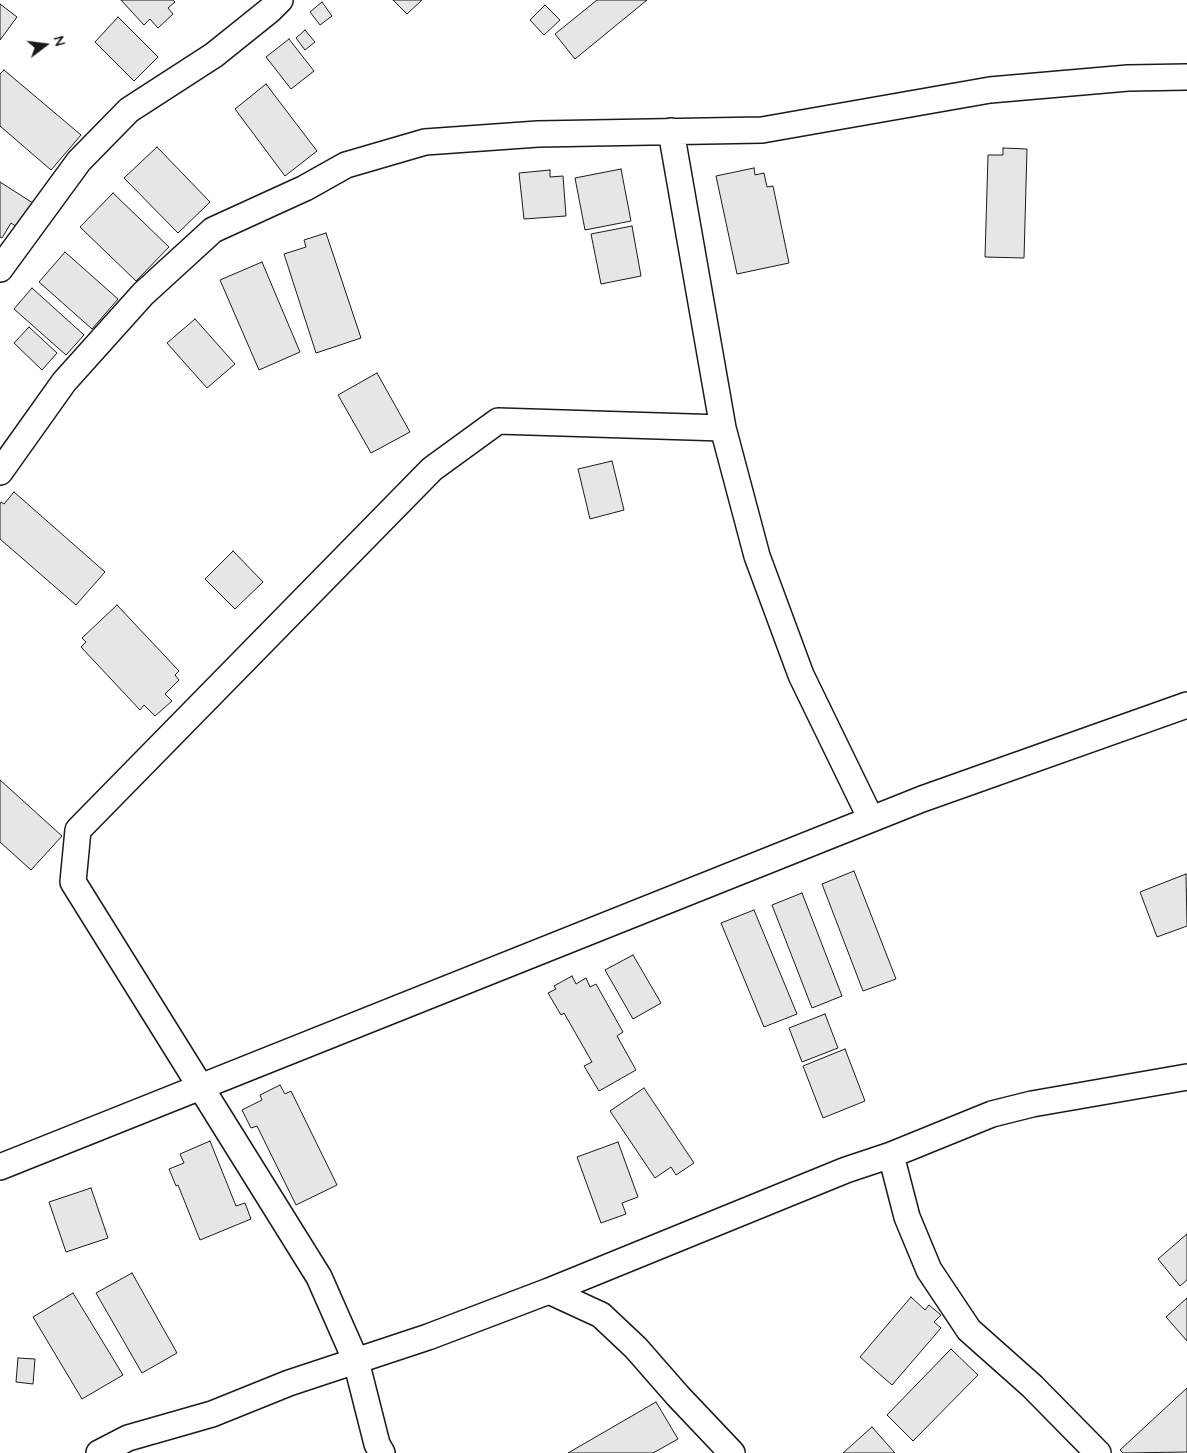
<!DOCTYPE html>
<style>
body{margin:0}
#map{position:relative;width:1187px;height:1453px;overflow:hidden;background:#fff;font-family:Quicksand,sans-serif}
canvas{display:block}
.north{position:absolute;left:20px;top:20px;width:50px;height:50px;-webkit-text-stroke:4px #fff;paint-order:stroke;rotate:75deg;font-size:14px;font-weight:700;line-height:20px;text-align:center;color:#1a1a1a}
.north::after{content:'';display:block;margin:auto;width:18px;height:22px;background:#1a1a1a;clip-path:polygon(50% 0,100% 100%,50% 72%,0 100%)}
</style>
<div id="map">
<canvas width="1187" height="1453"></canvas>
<div class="north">N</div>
</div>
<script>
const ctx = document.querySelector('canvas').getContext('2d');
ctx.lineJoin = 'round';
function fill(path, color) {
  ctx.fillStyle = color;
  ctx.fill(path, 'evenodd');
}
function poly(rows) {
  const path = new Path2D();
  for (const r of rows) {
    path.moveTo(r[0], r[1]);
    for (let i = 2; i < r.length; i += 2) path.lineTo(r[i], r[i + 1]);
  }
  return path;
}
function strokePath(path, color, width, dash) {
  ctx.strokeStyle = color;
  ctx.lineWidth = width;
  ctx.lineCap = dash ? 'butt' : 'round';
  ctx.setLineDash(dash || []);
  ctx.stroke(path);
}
const building = poly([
 [121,0,173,0,175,2,168,8,173,14,158,28,150,19,144,25,121,0],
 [393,0,422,0,407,14,393,0],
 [597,0,647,0,575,59,555,34,597,0],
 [322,2,332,16,320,25,310,12,322,2],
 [0,4,17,17,0,40,0,4],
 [545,5,560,20,544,35,530,20,545,5],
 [118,17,158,57,134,81,95,42,118,17],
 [305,30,315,42,305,50,296,38,305,30],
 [289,39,314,71,291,89,266,57,289,39],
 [4,70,81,135,51,170,0,126,0,74,4,70],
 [266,84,317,151,285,176,235,109,266,84],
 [157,147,210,202,178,233,124,178,157,147],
 [1003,148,1027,149,1024,258,985,257,988,155,1003,155,1003,148],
 [754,168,755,175,764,173,767,187,773,186,789,263,737,274,716,176,754,168],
 [621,169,631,221,585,230,575,178,621,169],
 [550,170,550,177,563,176,566,216,524,219,519,173,550,170],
 [0,182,36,205,20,229,11,223,2,238,0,237,0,182],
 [113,193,169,247,136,281,80,227,113,193],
 [632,226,641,276,601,284,591,234,632,226],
 [326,233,361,338,316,353,284,254,306,247,304,240,326,233],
 [65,252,118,299,92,329,39,282,65,252],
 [262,262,300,352,259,370,220,280,262,262],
 [32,288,84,335,66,355,14,309,32,288],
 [195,319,235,364,207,388,167,343,195,319],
 [29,327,57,353,42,370,14,343,29,327],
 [377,373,410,432,371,453,338,395,377,373],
 [612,461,624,510,590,519,578,469,612,461],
 [14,492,105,572,76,605,0,539,0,504,1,502,4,504,14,492],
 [233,551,263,582,235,609,205,579,233,551],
 [117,605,179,671,175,675,179,680,165,694,172,701,155,716,144,705,140,710,81,647,86,642,82,638,117,605],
 [0,780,62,836,31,870,0,842,0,780],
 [854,871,896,979,863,991,822,884,854,871],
 [1186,874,1187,926,1157,937,1140,892,1186,874],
 [802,893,842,996,812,1008,772,905,802,893],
 [754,910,797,1014,764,1027,721,923,754,910],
 [633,955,661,1003,633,1019,605,970,633,955],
 [572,976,576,984,586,978,590,987,596,984,623,1032,617,1036,636,1070,599,1091,584,1066,592,1062,564,1013,561,1015,548,993,556,989,554,986,572,976],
 [825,1014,838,1048,802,1062,789,1028,825,1014],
 [845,1049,865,1101,823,1118,803,1066,845,1049],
 [280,1085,285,1094,291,1091,337,1185,296,1205,257,1126,251,1128,242,1110,262,1100,260,1095,280,1085],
 [644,1088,694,1163,676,1175,671,1167,655,1178,610,1111,644,1088],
 [210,1141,236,1206,245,1203,251,1219,200,1240,178,1185,176,1186,169,1169,184,1163,180,1154,210,1141],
 [618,1142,638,1197,622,1203,626,1214,601,1223,577,1157,618,1142],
 [91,1188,108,1238,66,1252,49,1202,91,1188],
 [1187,1234,1187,1280,1180,1286,1158,1259,1187,1234],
 [132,1273,177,1353,142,1373,96,1293,132,1273],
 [73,1293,123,1375,82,1399,33,1317,73,1293],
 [911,1297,925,1310,929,1305,941,1315,934,1322,941,1328,892,1385,860,1357,911,1297],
 [1187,1298,1187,1341,1166,1317,1187,1298],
 [951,1349,978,1375,913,1441,887,1415,951,1349],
 [18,1358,35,1359,33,1384,16,1382,18,1358],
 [1187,1388,1187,1452,1123,1453,1120,1450,1187,1388],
 [656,1402,678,1439,653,1453,568,1453,656,1402],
 [872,1427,895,1453,843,1453,872,1427]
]);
const minor = poly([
 [671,131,723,428,757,556,801,675,871,819],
 [0,269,79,161,129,110,214,55,270,10,280,0],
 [0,472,64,382,143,294,213,230,305,188,346,165,425,142,538,134,762,130,990,90,1128,78,1187,77],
 [891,1155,907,1217,929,1270,969,1330,1032,1386,1098,1453],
 [0,1167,922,799,1187,705],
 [549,1291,601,1315,636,1348,678,1396,732,1453],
 [99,1453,128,1438,212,1414,289,1383,428,1337,549,1291,846,1170,891,1155,992,1114,1032,1104,1187,1077],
 [382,1453,377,1444,356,1361,319,1277,73,882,78,830,432,469,498,421,723,428]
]);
fill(building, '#e6e6e6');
strokePath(building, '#1a1a1a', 1);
strokePath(minor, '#1a1a1a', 28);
strokePath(minor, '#fff', 25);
</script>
